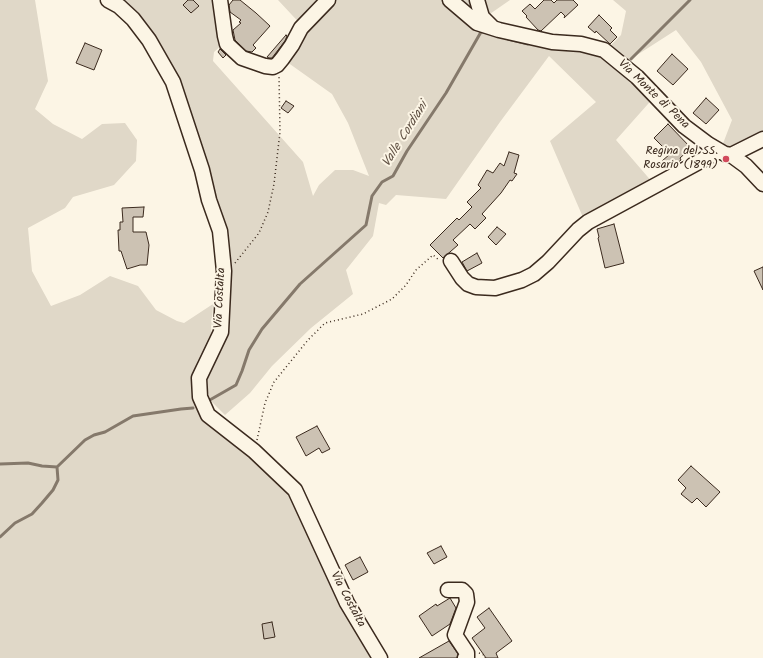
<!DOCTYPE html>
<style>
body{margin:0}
canvas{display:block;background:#fcf5e5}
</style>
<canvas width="763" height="658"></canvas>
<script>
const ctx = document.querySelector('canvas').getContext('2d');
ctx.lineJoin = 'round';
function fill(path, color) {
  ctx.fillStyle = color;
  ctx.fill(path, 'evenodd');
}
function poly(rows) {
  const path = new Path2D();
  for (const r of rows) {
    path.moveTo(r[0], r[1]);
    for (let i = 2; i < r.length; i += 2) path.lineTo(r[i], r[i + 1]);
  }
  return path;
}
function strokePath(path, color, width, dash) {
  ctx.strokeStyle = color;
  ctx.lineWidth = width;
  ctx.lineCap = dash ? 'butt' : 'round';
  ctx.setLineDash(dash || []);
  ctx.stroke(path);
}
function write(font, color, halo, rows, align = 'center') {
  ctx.font = font + ' Kalam,sans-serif';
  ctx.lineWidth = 4;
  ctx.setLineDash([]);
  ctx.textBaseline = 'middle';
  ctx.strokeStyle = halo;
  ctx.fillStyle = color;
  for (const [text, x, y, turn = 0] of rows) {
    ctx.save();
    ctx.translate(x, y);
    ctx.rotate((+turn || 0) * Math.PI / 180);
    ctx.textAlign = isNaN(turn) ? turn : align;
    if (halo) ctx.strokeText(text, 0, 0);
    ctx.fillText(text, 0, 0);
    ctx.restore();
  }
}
const green = poly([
 [0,0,35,0,48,81,35,109,53,124,82,139,102,124,125,123,137,140,136,161,114,185,73,197,65,208,28,228,32,271,51,306,80,295,110,276,138,286,156,310,177,321,184,323,213,304,211,333,197,362,193,375,193,396,297,485,334,554,360,626,381,658,0,658],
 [107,0,219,0,224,43,214,52,213,61,303,162,313,196,319,185,335,170,353,170,369,176,348,123,332,94,287,62,305,29,278,0,510,0,487,16,496,25,519,32,600,41,608,48,621,35,626,11,613,0,763,0,763,144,728,162,719,154,732,120,701,62,676,30,623,64,656,95,616,140,653,183,585,222,550,141,596,102,549,56,500,122,446,199,396,195,386,205,379,203,373,236,346,270,353,294,311,328,272,366,250,393,225,415,211,401,208,393,207,377,228,267,187,123,146,31]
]);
const stream = poly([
 [508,39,528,44],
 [631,59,690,0],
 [208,401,236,385,242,371,249,350,262,329,300,284,366,225,372,196,382,182,393,176,407,151,446,93,481,32,485,32],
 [0,464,28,463,42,466,57,467],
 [0,537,15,523,32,514,42,503,53,490,58,480,57,467,85,440,94,435,105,432,133,416,181,409,193,408]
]);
const building = poly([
 [188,0,193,0,199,6,191,13,183,5,188,0],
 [233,0,240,0,256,13,270,26,253,45,256,48,252,52,246,51,235,40,233,30,241,23,239,22,241,20,230,12,229,5,233,0],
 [544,0,551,0,554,3,557,0,573,0,578,5,564,18,565,16,561,12,541,31,538,30,526,17,527,16,522,11,530,4,535,9,544,0],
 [599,15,612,28,610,30,617,37,610,44,596,31,595,33,588,27,599,15],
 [286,35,287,36,285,41,275,54,272,58,269,58,267,57,286,35],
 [85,43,102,50,94,70,76,63,85,43],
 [220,49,226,55,223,58,218,52,220,49],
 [672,54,688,69,673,85,657,71,672,54],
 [706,98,719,110,706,124,693,113,706,98],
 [286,101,294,106,288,113,281,108,286,101],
 [668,124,691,148,680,158,681,160,676,164,674,166,672,164,668,168,662,161,670,154,654,138,668,124],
 [509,152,519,155,514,173,517,174,512,181,510,180,501,193,482,214,486,218,475,229,470,224,453,240,458,245,443,258,430,245,457,218,459,220,472,207,467,202,481,188,478,185,487,170,493,173,500,163,504,166,509,152],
 [144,207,143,217,133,217,133,232,146,232,149,245,147,265,140,265,127,269,121,251,119,251,118,230,120,230,120,222,123,222,122,208,144,207],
 [614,224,624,263,605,268,598,238,599,237,597,229,614,224],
 [497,227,506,234,496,245,488,237,497,227],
 [477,253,482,263,467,271,462,262,477,253],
 [763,267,763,290,754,271,763,267],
 [317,426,330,449,322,453,319,448,306,456,296,437,317,426],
 [691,466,720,492,706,507,697,498,692,503,681,494,686,488,678,480,691,466],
 [441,546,447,557,434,564,427,553,441,546],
 [360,557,368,572,353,580,345,565,360,557],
 [450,598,456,608,450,624,432,636,419,616,436,604,437,606,450,598],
 [489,608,512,641,496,653,498,658,486,658,472,638,485,628,477,617,489,608],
 [272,622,275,637,264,639,262,624,272,622],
 [449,641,458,654,457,658,419,658,449,641]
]);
const path = poly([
 [235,263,259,233,268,212,274,184,280,132,279,76],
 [257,440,265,403,274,382,308,340,325,323,363,314,392,299,406,285,416,270,433,255,439,260],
 [479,653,484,655,485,658]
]);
const minor = poly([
 [108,0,119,6,133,19,149,40,173,82,202,170,209,200,220,231,224,271,221,332,199,378,200,397,208,415,254,451,295,490,347,603,380,658],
 [220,0,225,36,227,44,242,58,265,66,273,67,277,65,282,59,292,45,301,28,328,0],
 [450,0,477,23,499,30,552,42,581,44,604,50,637,77,684,126,708,144,725,154,731,155],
 [477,0,482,17,492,27],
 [731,155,746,166,763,184],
 [731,155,763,139],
 [451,261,462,278,468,284,476,287,495,288,522,280,534,274,548,262,578,230,588,222,719,151],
 [448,590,462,590,466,594,467,602,455,635,467,653,467,657,465,658]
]);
const markers = [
 [726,159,4,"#d1495b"]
];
const streetNames = [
 ["Via Monte di Pena",653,95,44],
 ["Via Costalta",221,298,-87],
 ["Via Costalta",347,600,62]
];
const poiNames = [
 ["Regina del SS.",718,152],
 ["Rosario (1899)",718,166]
];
const waterNames = [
 ["Valle Cordiani",406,135,-58]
];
fill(green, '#e0d8c8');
strokePath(stream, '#85796b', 3);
fill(building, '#ccc2b3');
strokePath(building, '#3b2a1e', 1);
strokePath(minor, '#3b2a1e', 17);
strokePath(path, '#3b2a1e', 1.5, [1, 3]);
strokePath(minor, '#fcf5e5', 14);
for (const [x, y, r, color] of markers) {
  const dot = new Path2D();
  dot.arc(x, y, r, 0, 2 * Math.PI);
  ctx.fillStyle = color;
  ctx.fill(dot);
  strokePath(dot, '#fcf5e5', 1.5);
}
write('12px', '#3b2a1e', '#fcf5e5', streetNames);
write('12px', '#3b2a1e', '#fcf5e5', poiNames, 'right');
write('italic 13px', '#605144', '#fcf5e5', waterNames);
</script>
